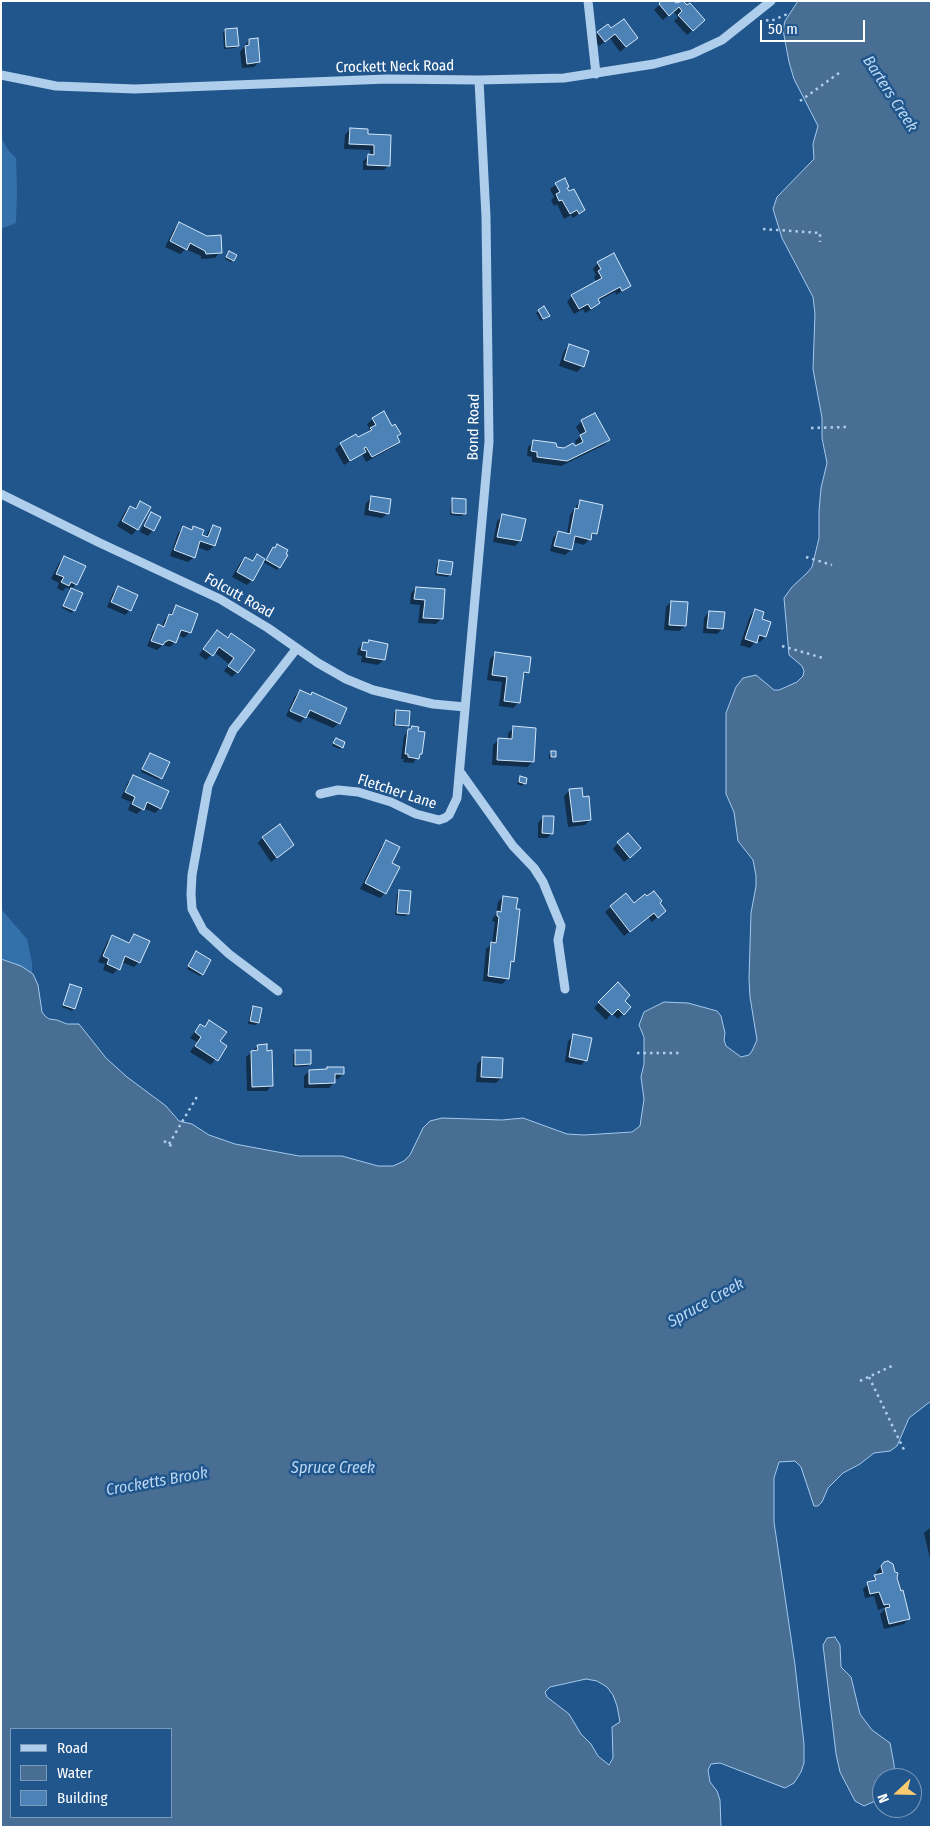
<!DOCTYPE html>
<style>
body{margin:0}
#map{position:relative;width:932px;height:1828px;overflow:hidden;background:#21568d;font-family:"Fira Sans Condensed",sans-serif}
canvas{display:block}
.frame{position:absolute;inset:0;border:2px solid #fff;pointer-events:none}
.legend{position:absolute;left:10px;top:1728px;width:162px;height:90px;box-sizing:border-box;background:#21568d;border:1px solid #7a9abb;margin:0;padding:6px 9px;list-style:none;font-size:15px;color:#fff}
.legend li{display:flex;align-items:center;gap:10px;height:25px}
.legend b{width:25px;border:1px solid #7a9abb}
.north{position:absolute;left:872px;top:1768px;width:50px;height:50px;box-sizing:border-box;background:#21568d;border:1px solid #7a9abb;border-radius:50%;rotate:249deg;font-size:14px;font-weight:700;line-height:20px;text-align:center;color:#fff}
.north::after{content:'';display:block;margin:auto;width:18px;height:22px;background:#f9ca70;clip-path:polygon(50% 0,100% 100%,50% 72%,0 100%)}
.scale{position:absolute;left:760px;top:20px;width:105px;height:22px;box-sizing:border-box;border:2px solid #fff;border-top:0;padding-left:6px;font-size:15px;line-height:18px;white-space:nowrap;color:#fff;-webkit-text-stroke:4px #21568d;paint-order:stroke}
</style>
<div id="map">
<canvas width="932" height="1828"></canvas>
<div class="frame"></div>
<ul class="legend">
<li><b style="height:6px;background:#afceec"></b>Road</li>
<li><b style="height:14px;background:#486e94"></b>Water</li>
<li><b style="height:14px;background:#4d82b6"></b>Building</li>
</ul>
<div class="north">N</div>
<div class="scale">50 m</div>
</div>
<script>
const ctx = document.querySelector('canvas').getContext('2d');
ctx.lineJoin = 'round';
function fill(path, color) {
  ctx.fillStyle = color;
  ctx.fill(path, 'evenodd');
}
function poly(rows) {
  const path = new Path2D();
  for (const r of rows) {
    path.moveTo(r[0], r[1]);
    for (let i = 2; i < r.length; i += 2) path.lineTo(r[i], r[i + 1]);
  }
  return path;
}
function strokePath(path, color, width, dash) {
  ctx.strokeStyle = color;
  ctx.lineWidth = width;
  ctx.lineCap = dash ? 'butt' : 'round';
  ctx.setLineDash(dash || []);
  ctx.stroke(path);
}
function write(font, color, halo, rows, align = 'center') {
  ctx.font = font + ' "Fira Sans Condensed",sans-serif';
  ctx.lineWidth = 5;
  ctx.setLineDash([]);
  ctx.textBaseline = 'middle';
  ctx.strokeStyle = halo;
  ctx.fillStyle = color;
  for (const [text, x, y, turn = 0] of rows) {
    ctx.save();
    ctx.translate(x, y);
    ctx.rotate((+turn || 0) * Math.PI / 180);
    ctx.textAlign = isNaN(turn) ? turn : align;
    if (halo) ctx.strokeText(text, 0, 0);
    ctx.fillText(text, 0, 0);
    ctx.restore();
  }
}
const green = poly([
 [1,138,9,151,16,158,17,191,16,223,3,228,1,228],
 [1,909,27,939,32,963,32,974,21,966,1,959]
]);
const water = poly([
 [798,1,931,1,931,1401,909,1418,897,1446,890,1451,874,1453,860,1464,843,1473,828,1488,822,1502,818,1506,814,1506,801,1467,795,1461,779,1462,774,1478,774,1522,795,1665,804,1744,804,1763,801,1772,794,1783,785,1788,720,1763,711,1764,708,1770,710,1782,717,1791,720,1800,721,1827,1,1827,1,959,21,966,33,974,38,985,42,1012,45,1016,49,1019,57,1020,67,1024,79,1024,106,1058,127,1077,166,1106,179,1121,192,1124,209,1135,235,1144,299,1156,342,1156,378,1166,393,1166,404,1161,410,1155,423,1128,430,1121,442,1118,502,1120,523,1118,567,1134,584,1135,632,1132,640,1126,644,1099,641,1077,644,1064,644,1037,639,1025,644,1012,664,1002,688,1003,717,1011,721,1016,725,1033,724,1040,726,1046,741,1057,749,1055,752,1051,757,1040,750,997,749,979,751,913,756,886,756,876,753,860,738,841,734,812,726,794,726,713,736,687,743,678,756,675,774,690,779,690,797,682,803,676,804,671,802,666,789,655,784,598,792,587,807,573,812,567,819,538,819,511,821,488,827,463,822,438,822,418,813,369,815,314,813,297,782,238,773,209,777,197,814,159,813,144,818,126,794,79,789,62,783,30,785,21,798,1],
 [586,1679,597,1681,607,1687,613,1695,617,1706,620,1722,612,1727,613,1758,609,1765,598,1756,591,1744,581,1734,569,1714,547,1697,545,1692,550,1687,586,1679],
 [11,1729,171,1729,171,1817,11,1817,11,1729],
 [835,1637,840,1645,841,1667,851,1677,860,1714,872,1730,890,1743,894,1764,895,1778,882,1778,882,1798,864,1806,855,1801,840,1772,836,1754,823,1645,827,1638,835,1637]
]);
const shadow = poly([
 [663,1,676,5,681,1,698,25,687,35,674,21,678,17,673,11,663,20,654,10],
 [225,30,238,45,235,48,224,49,223,32],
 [611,30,637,38,620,52,610,38,599,46,593,38,598,33],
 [249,40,259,62,254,67,242,68,240,52],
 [350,129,367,135,389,165,384,170,363,170,363,161,370,156,370,150,344,149,345,135],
 [564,179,566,188,584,210,573,218,571,215,564,219,557,204,554,206,551,200,554,197,550,189],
 [180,224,220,252,215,258,201,259,201,256,186,249,180,254,165,247,174,229],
 [227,255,233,260,231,262,225,259],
 [598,263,630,285,616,295,615,292,598,301,599,303,594,308,585,313,583,309,574,314,567,302,572,296,597,283,594,277,596,275,593,269],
 [539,311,548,316,541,321,536,313],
 [569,346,583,366,577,372,559,366,564,351],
 [373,419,396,437,398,442,393,447,366,462,362,454,344,465,335,449,341,444,358,439,366,434,370,430,367,424],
 [582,421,609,440,604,445,561,466,532,462,532,457,527,456,528,447,534,441,555,449,577,446,575,441,581,436,576,427],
 [372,497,388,513,382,518,364,515,366,503],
 [453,500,464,513,462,516,450,515,451,502],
 [580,501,595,533,584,545,573,542,571,550,565,555,550,551,553,538,558,532,567,534,570,515],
 [140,503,137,529,132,535,117,526,125,512,130,507,134,509],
 [152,514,153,530,148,536,140,532,146,519],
 [502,516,520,541,515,546,493,542,497,521],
 [213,526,220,529,214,546,208,551,197,547,194,557,188,562,170,556,178,533,183,528,190,530,193,527,201,536,206,538,208,532],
 [277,545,286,556,277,570,263,562,252,580,247,585,232,577,240,563,245,558,252,562,257,556,266,561,271,551],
 [65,557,84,567,76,584,71,589,81,594,72,613,62,608,71,590,66,587,63,591,57,588,59,583,51,579,59,563],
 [439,561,450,575,448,577,435,575,437,563],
 [119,587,130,610,125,615,107,607,113,593],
 [416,588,441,619,436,624,418,623,420,605,410,604,411,593],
 [671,602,685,626,679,631,664,630,666,607],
 [176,607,197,615,189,633,184,638,178,635,175,642,170,647,163,645,157,650,147,646,153,631,158,626,162,627,164,621],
 [755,610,760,619,765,637,760,642,756,641,750,648,740,645,750,616],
 [709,612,722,629,717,634,703,633,704,618],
 [231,635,237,672,232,677,224,671,229,664,214,652,206,660,199,655,212,637,227,639],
 [369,642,383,660,378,665,361,662,362,656,357,655,358,649,363,643,367,644],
 [495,654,527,672,522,678,519,702,513,708,499,706,502,682,487,680,490,659],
 [300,691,339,723,333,728,306,716,300,723,286,716,295,696],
 [396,711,408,725,406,727,393,726,394,713],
 [412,727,420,754,413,763,403,762,404,759,401,759,404,736],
 [514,728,533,762,527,767,492,765,493,745,498,740,508,740,508,733],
 [336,739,342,747,340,749,332,746],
 [551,752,555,756,549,759,549,755],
 [150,755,161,778,159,780,141,772],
 [133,777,160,808,155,813,143,808,137,814,128,810,131,802,121,798,128,782],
 [520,778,524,783,522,786,517,784],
 [570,790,582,798,590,820,585,825,568,827,564,796],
 [543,817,552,833,547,838,538,838,538,823],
 [263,837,293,845,271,862,258,843],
 [387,841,391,863,385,893,380,898,360,889,381,847],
 [618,843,634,854,624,862,613,849],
 [399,891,408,914,406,916,395,915,397,894],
 [626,895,634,905,658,903,659,916,652,922,648,917,624,936,605,912],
 [503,897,513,961,510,964,508,978,502,984,483,981,486,949,492,943,495,922,492,921,493,918,496,914,498,902],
 [134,935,139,962,134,967,121,962,118,969,113,974,103,970,105,964,98,962,107,942,112,937,127,943],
 [194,955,202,974,200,976,187,969],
 [618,984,623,1001,630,1007,618,1019,612,1013,606,1020,594,1008],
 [71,985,74,1008,72,1011,62,1007],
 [253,1007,261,1009,258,1023,256,1025,248,1024,251,1009],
 [209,1022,219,1042,225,1046,211,1065,190,1052,197,1042,190,1038,200,1025,204,1028],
 [574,1036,586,1060,581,1065,565,1062,568,1041],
 [258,1046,272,1085,267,1091,247,1091,246,1057],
 [295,1052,310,1064,308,1066,293,1067,293,1054],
 [482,1059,501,1078,496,1083,476,1082,477,1064],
 [328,1068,343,1074,338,1079,334,1079,334,1083,329,1088,304,1088,304,1076,309,1071,325,1070],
 [930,1528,931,1528,931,1563,924,1533],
 [884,1563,892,1565,897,1574,900,1592,909,1618,904,1624,884,1629,880,1614,884,1610,884,1608,878,1610,874,1596,865,1598,863,1589,877,1576,876,1572]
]);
const building = poly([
 [661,1,674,1,676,3,683,1,687,5,690,3,705,20,693,31,678,15,682,11,679,7,669,16,659,4,661,1],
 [624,19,638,38,626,47,615,34,605,42,597,32,608,24,611,28,624,19],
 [237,28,239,46,226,47,225,29,237,28],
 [258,38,260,62,247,64,245,46,249,45,249,39,258,38],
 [350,128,368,129,368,134,391,135,390,166,367,165,368,154,374,155,374,145,349,144,350,128],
 [565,178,569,187,567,188,569,191,574,189,585,210,579,214,577,210,570,214,562,200,559,201,556,194,560,192,555,183,565,178],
 [179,222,207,236,221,235,222,253,206,254,205,251,190,243,187,250,170,241,179,222],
 [229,251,237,255,234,261,226,257,229,251],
 [614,253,631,286,622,291,620,287,598,299,600,303,591,309,588,304,579,309,571,295,602,278,598,271,601,269,597,262,614,253],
 [544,306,550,316,543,319,538,310,544,306],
 [569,344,589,351,584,367,564,360,569,344],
 [384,411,392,426,395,424,401,434,397,436,400,442,372,457,366,447,364,448,366,452,350,461,340,443,356,434,358,437,372,430,370,428,376,425,372,418,384,411],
 [595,413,610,440,567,461,537,457,537,452,531,451,533,440,556,443,557,447,564,448,573,443,575,446,583,442,580,435,586,432,581,420,595,413],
 [371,496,391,499,389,514,369,510,371,496],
 [452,498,466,499,466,514,452,513,452,498],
 [580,500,603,505,597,534,592,533,591,540,575,536,572,550,554,546,558,531,570,534,575,508,578,509,580,500],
 [140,501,151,507,138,530,122,521,130,506,136,509,140,501],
 [151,512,161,517,154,531,144,526,151,512],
 [502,514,526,519,521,541,497,537,502,514],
 [213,525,221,528,215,546,200,541,195,558,174,550,183,526,192,530,193,526,204,530,202,535,208,537,213,525],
 [277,544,288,550,286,554,288,555,280,568,266,560,273,547,275,548,277,544],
 [257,554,265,559,253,581,237,572,245,557,253,561,257,554],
 [64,556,86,566,77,585,71,582,69,586,61,582,64,577,56,574,64,556],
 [439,560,453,562,451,575,437,573,439,560],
 [118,586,138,595,131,611,111,602,118,586],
 [416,587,445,589,443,619,423,618,425,600,414,599,416,587],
 [71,588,83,593,75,611,63,606,71,588],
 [671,601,688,602,686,626,669,625,671,601],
 [176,605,198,614,191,633,181,630,176,643,169,640,165,642,163,645,151,641,158,624,164,627,169,614,172,615,176,605],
 [755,609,764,612,762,619,771,622,766,637,759,635,757,643,745,639,755,609],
 [709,611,725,612,723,629,707,628,709,611],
 [217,630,228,638,231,633,255,650,238,673,228,666,234,658,219,647,213,656,203,649,217,630],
 [369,640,388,644,385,660,366,657,367,651,361,650,363,642,368,643,369,640],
 [495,652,531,657,529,673,524,672,520,703,504,701,507,677,492,675,495,652],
 [300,690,311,695,312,692,347,708,340,724,310,710,306,718,290,711,300,690],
 [396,710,410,711,409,726,395,725,396,710],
 [412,726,419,727,418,731,425,732,422,754,420,754,419,759,408,757,408,754,405,754,408,729,411,729,412,726],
 [513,726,536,728,534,762,497,760,498,738,512,739,513,726],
 [336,738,345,742,343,748,333,743,336,738],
 [551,751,556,751,556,757,551,757,551,751],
 [150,753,170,762,162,779,142,769,150,753],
 [133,775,169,791,161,809,147,802,144,810,132,804,135,797,125,792,133,775],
 [520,776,527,778,526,784,519,782,520,776],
 [582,788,583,797,589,796,591,820,573,822,569,789,582,788],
 [543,816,554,816,553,834,542,833,543,816],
 [280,824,294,845,277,858,262,837,280,824],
 [628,833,641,848,630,858,617,842,628,833],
 [386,840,400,847,392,863,400,867,386,894,365,883,386,840],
 [399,890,411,891,409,914,397,913,399,890],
 [654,891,662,901,660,903,666,911,658,918,654,913,630,932,610,906,626,893,634,903,645,894,647,896,654,891],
 [503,896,518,898,516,909,520,909,514,962,511,961,509,979,488,976,491,942,496,943,499,917,497,916,497,911,501,912,503,896],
 [134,934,150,941,140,963,125,956,120,970,107,964,109,959,103,956,112,935,129,943,134,934],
 [196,951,211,960,203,975,188,966,196,951],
 [618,982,630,995,625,1001,631,1007,624,1015,618,1009,612,1015,598,1002,618,982],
 [70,984,82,988,75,1009,63,1005,70,984],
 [253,1006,262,1008,259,1023,250,1021,253,1006],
 [209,1020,227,1032,220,1041,227,1046,218,1061,195,1046,201,1037,195,1032,200,1024,205,1027,209,1020],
 [573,1034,592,1038,587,1061,569,1057,573,1034],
 [267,1044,267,1051,272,1050,273,1086,252,1087,251,1051,258,1050,257,1045,267,1044],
 [295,1050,311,1050,311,1064,295,1065,295,1050],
 [482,1057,503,1058,502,1078,481,1077,482,1057],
 [327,1067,344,1067,344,1074,335,1074,335,1083,309,1084,309,1070,327,1069,327,1067],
 [888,1561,893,1564,895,1572,898,1573,897,1578,901,1591,903,1590,910,1619,889,1624,885,1608,890,1607,889,1604,884,1605,879,1592,870,1594,867,1582,876,1580,874,1575,883,1573,881,1566,884,1562,888,1561]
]);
const path = poly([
 [766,20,771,21,790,13],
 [800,101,839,73],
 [763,229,820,233,820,242],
 [811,428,846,427],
 [806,557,832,565],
 [782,646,823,658],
 [637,1053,680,1053],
 [164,1141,173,1147],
 [169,1144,198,1095],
 [869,1377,905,1452],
 [860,1381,894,1365]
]);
const minor = poly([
 [588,1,596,74],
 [1,75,56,86,135,89,387,79,479,80,564,78,654,64,692,54,722,40,771,1],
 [1,494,100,543,220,599,268,628,318,663,346,679,373,690,433,704,465,707],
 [461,773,513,846,534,868,543,882,561,926,558,940,565,989],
 [320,794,338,790,358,792,391,802,416,814,439,820,445,818,449,815,457,798,489,442,486,217,479,80],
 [278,991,229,954,203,930,192,909,191,894,192,875,208,786,233,730,297,648]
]);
const streetNames = [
 ["Crockett Neck Road",395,67,-1],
 ["Bond Road",474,427,-89],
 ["Folcutt Road",239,596,29],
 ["Fletcher Lane",397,792,18]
];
const waterNames = [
 ["Barters Creek",890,94,57],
 ["Spruce Creek",706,1303,-29],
 ["Spruce Creek",333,1469],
 ["Crocketts Brook",157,1482,-10]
];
fill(green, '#3471aa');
fill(water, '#486e94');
strokePath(water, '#a3c9ed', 1);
fill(shadow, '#0007');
fill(building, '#4d82b6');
strokePath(building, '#d4e7f9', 1);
strokePath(path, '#afceec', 2.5, [2.5, 4]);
strokePath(minor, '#afceec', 9);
write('15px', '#fff', '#21568d', streetNames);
write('italic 16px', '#bbd8f3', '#21568d', waterNames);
</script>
